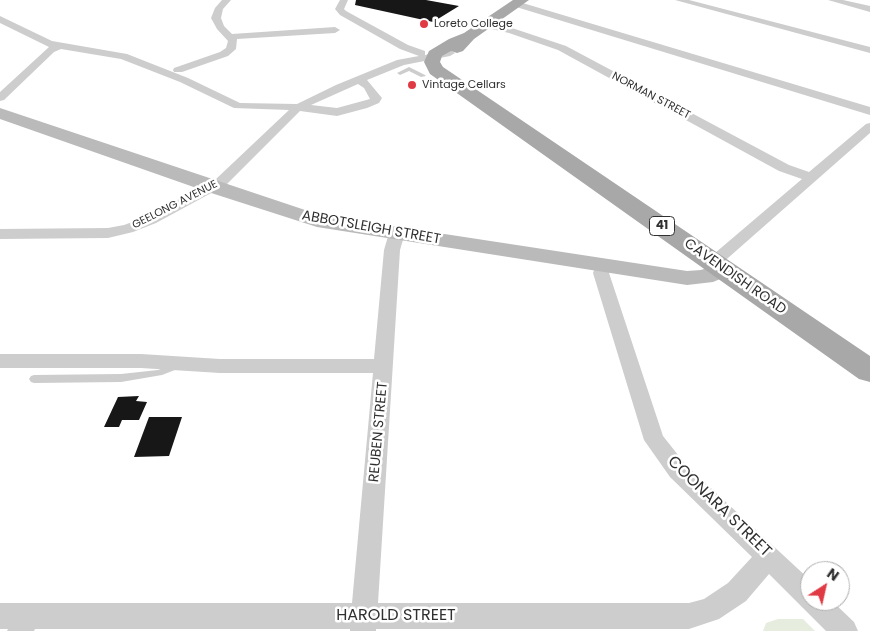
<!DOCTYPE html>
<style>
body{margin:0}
#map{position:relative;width:870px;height:631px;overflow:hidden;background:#fff;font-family:Poppins,sans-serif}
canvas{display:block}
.north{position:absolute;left:800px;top:561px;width:50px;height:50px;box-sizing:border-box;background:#fff;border:1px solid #acacac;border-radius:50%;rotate:35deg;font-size:14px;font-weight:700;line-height:20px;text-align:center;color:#303030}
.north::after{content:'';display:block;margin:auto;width:18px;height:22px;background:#e03a44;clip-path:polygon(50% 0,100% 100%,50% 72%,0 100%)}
</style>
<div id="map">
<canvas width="870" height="631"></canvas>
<div class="north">N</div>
</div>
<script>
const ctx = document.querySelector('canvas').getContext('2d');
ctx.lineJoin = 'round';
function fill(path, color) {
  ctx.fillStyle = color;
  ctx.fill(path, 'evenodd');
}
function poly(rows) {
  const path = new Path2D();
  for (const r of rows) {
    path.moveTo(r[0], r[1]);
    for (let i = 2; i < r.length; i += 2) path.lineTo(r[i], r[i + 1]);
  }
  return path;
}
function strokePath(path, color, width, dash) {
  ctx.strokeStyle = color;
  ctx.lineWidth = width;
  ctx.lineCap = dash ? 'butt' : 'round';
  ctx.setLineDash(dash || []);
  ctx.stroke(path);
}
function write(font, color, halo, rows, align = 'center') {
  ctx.font = font + ' Poppins,sans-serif';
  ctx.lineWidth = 5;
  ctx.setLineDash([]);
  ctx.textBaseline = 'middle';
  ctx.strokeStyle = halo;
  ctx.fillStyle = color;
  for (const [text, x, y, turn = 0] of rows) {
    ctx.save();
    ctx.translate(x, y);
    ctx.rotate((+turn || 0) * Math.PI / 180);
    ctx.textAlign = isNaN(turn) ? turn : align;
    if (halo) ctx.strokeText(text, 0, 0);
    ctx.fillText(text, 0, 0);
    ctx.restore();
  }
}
const green = poly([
 [778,619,803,619,815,631,763,631,766,623]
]);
const building = poly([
 [356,0,426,0,459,6,433,22,355,5],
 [139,396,136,401,147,402,139,420,122,420,119,427,104,427,118,397],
 [149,417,182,417,169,456,134,457]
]);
const lane = poly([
 [409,67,425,75,426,76,421,77,409,71,400,75,397,73,409,67],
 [177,363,180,364,182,366,180,368,162,375,121,382,34,383,31,382,29,379,31,376,34,375,121,374,158,370,177,363]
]);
const street = poly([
 [222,0,231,0,223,9,221,18,224,26,232,34,335,27,340,30,335,33,237,39,236,49,228,56,182,72,174,72,173,70,174,68,220,52,226,48,228,41,217,29,211,18,215,8,222,0],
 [340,0,348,0,344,9,346,11,408,45,425,51,425,55,450,50,455,53,450,56,404,65,367,80,382,98,379,103,367,108,337,116,300,111,226,185,156,223,133,232,108,238,0,239,0,229,108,228,124,225,146,217,216,179,289,110,234,108,180,82,121,59,61,49,54,52,4,100,0,101,0,92,49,47,0,23,0,16,52,41,127,54,188,78,240,103,297,104,336,85,397,60,419,56,400,49,340,15,335,9,340,0],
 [358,84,364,88,370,99,337,108,311,105,358,84],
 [675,0,689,0,870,47,870,53,675,0],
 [828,0,843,0,870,6,870,12,828,0],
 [516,1,870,107,870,115,513,6,513,2,516,1],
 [486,22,515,29,566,46,789,165,809,172,866,124,870,123,870,133,720,265,708,265,706,262,708,259,802,179,779,171,558,50,509,33,483,27,483,23,486,22],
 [397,228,402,230,405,233,400,250,378,603,689,603,704,599,728,583,752,557,670,477,644,440,593,273,597,262,603,260,609,262,611,265,609,273,663,436,686,465,810,580,810,601,832,601,854,622,858,631,826,631,769,574,746,601,719,619,689,629,376,629,376,631,350,631,350,629,35,629,34,631,7,631,8,629,0,629,0,603,352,603,373,373,220,373,141,368,0,368,0,354,141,354,220,359,374,359,384,250,389,233,392,230,397,228]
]);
const secondary = poly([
 [0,108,320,215,687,271,701,270,724,262,732,264,736,269,732,274,713,282,687,285,317,227,205,191,0,119,0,108]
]);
const primary = poly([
 [513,0,529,0,474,39,463,51,457,53,451,51,442,56,440,62,443,67,870,356,870,382,859,379,430,74,424,62,429,51,449,39,464,33,513,0]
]);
const markers = [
 [424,24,5,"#e03a44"],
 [412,85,5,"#e03a44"]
];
const farPoinames = [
 ["Loreto College",434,24],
 ["Vintage Cellars",422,85]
];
const farStreetnames = [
 ["NORMAN STREET",651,96,28],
 ["GEELONG AVENUE",175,205,-27]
];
const shields = [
 [662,226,25]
];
const shieldNames = [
 ["41",662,226]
];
const streetNames = [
 ["ABBOTSLEIGH STREET",371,228,10],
 ["CAVENDISH ROAD",735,277,35],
 ["REUBEN STREET",379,432,-85]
];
const nearStreetnames = [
 ["COONARA STREET",719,507,44],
 ["HAROLD STREET",396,616]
];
fill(green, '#e6eddf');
fill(building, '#171717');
fill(lane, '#cdcdcd');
fill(street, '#cdcdcd');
fill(secondary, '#bababa');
fill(primary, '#a8a8a8');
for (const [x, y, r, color] of markers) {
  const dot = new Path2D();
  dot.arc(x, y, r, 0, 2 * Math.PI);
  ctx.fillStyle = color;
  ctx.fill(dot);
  strokePath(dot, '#fff', 2);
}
write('11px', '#303030', '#fff', farPoinames, 'left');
write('11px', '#303030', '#fff', farStreetnames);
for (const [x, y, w] of shields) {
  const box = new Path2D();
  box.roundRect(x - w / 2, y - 9.5, w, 19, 4);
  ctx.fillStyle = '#fff';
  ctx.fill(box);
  strokePath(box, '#303030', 1);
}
write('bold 12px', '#303030', null, shieldNames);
write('14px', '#303030', '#fff', streetNames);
write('16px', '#303030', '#fff', nearStreetnames);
</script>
